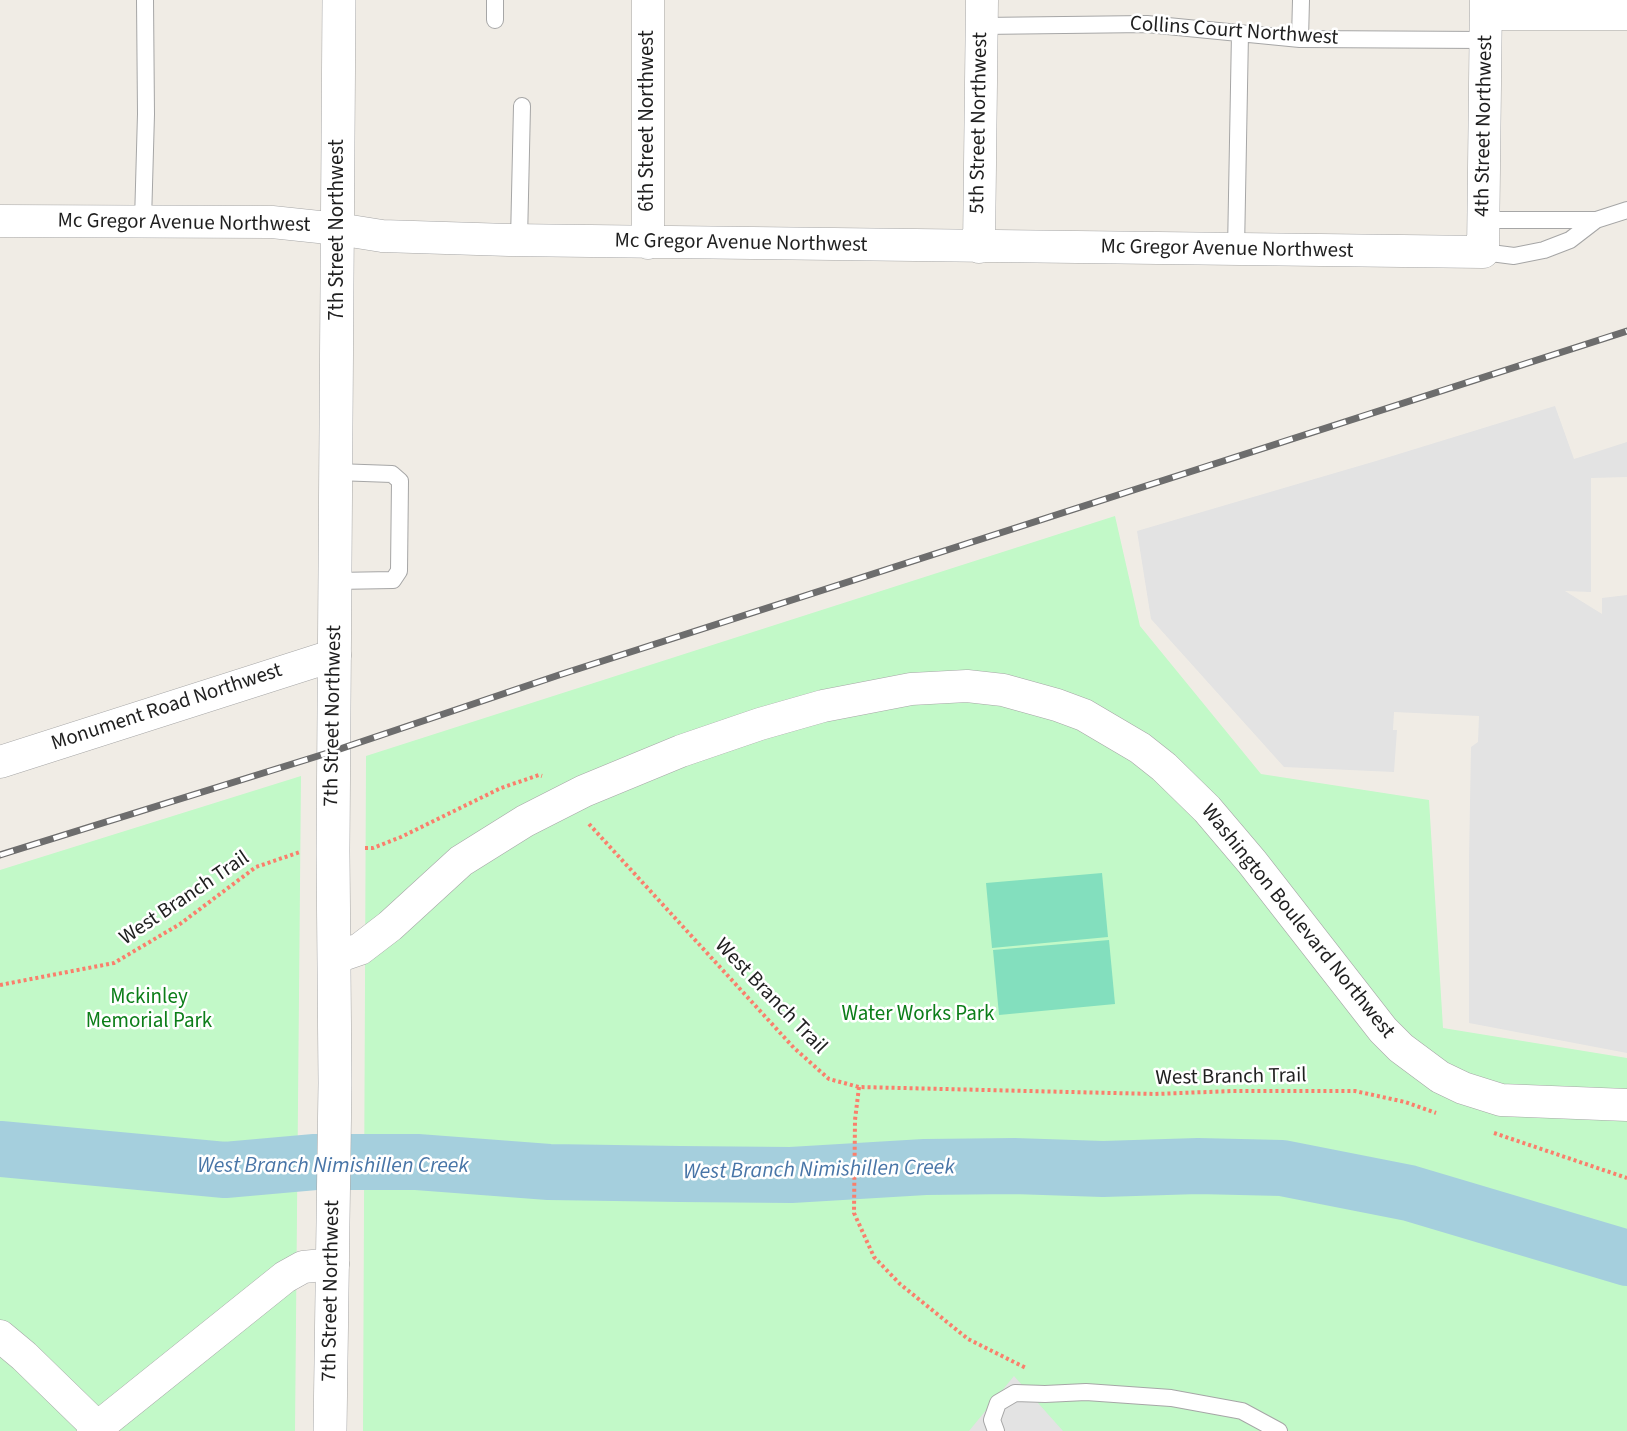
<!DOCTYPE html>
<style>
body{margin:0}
canvas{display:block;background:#f0ece5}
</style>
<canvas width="1627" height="1431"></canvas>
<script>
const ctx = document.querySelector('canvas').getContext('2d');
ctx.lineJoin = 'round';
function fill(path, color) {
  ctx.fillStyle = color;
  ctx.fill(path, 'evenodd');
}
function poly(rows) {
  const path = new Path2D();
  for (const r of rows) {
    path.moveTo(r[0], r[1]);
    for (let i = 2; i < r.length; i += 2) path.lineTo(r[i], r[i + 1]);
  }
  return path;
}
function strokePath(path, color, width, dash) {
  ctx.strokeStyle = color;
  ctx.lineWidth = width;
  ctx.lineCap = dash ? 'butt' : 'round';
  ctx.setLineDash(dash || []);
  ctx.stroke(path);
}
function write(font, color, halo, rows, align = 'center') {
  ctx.font = font + ' "Source Sans 3",sans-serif';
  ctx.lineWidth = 5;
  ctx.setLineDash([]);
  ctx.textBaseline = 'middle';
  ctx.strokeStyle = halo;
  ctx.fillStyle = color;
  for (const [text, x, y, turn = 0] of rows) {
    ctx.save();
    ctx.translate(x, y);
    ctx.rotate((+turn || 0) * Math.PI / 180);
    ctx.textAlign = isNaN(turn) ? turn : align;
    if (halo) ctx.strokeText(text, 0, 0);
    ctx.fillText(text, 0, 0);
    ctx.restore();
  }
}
const park = poly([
 [1115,516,1140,626,1261,774,1429,800,1443,1028,1627,1058,1627,1431,363,1431,366,756],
 [301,776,295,1431,0,1431,0,870]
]);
const pitch = poly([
 [1102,873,1108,937,992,948,986,883],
 [1109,940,1115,1004,999,1015,993,950]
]);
const parking = poly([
 [1555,406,1574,459,1627,442,1627,477,1591,478,1591,592,1565,591,1602,614,1602,598,1627,595,1627,1053,1469,1023,1469,858,1471,747,1478,742,1479,716,1394,712,1393,730,1397,730,1394,772,1284,767,1151,619,1137,531,1376,461],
 [1014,1376,1063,1431,969,1431]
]);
const river = poly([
 [0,1149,225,1170,315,1162,417,1162,549,1172,680,1174,791,1175,925,1167,1014,1166,1103,1169,1198,1166,1282,1168,1409,1193,1627,1258]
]);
const path = poly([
 [589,824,794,1048,829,1079,859,1087,1155,1094,1233,1091,1355,1091,1405,1102,1436,1113],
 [365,848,373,848,401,837,501,788,539,775,542,776],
 [0,985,114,963,180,924,256,867,300,852],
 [859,1087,855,1120,854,1213,874,1257,900,1284,968,1339,1026,1368],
 [1494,1133,1627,1178]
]);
const service = poly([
 [495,20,495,0],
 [981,26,1147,24,1300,39,1486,40],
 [1300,39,1301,0],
 [1484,220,1596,220],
 [143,221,146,114,145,0],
 [519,240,522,106],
 [1236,250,1240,33],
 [1483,252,1514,256,1544,250,1570,240,1596,220,1627,210],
 [335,581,393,580,399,571,400,481,392,474,336,472],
 [996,1431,992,1420,998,1403,1015,1393,1045,1394,1086,1392,1171,1398,1242,1411,1279,1431]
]);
const minor = poly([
 [648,0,648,243],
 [1486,14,1627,14],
 [0,221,272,222,338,229,382,236,509,240,1483,252,1486,0],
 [979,247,982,0],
 [0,762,335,655],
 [334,958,360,949,390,926,461,861,525,821,584,791,681,751,760,724,823,706,911,689,967,686,1003,690,1057,705,1084,715,1140,748,1164,767,1207,809,1252,862,1383,1030,1401,1048,1440,1077,1463,1088,1501,1100,1627,1105],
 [0,1336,24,1356,97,1427],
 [93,1431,285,1277,303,1267,333,1264]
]);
const tertiary = poly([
 [330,1431,335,1083,333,851,339,0]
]);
const rail = poly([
 [0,855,334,751,559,675,1627,331]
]);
const streetNames = [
 ["Collins Court Northwest",1234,32,4],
 ["6th Street Northwest",648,121,-90],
 ["5th Street Northwest",980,123,-89],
 ["4th Street Northwest",1485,126,-89],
 ["Mc Gregor Avenue Northwest",184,224,1],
 ["7th Street Northwest",338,230,-90],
 ["Mc Gregor Avenue Northwest",741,244,1],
 ["Mc Gregor Avenue Northwest",1227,250,1],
 ["Monument Road Northwest",167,708,-18],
 ["7th Street Northwest",334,716,-89],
 ["West Branch Trail",185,899,-34],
 ["Washington Boulevard Northwest",1297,922,51],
 ["West Branch Trail",770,997,46],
 ["West Branch Trail",1231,1078,-1],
 ["7th Street Northwest",332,1291,-89]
];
const parkNames = [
 ["Mckinley",149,998],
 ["Memorial Park",149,1022],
 ["Water Works Park",918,1015]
];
const waterNames = [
 ["West Branch Nimishillen Creek",333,1167],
 ["West Branch Nimishillen Creek",819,1171,-1]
];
fill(park, '#c2f9c8');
fill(pitch, '#83dfbe');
fill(parking, '#e3e3e3');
strokePath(river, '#a5cfdd', 56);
strokePath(service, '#a6a6a6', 18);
strokePath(minor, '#a6a6a6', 33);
strokePath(tertiary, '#a6a6a6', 34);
strokePath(path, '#fa7f6c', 4, [3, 3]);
strokePath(service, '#fff', 16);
strokePath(minor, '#fff', 32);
strokePath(tertiary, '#fff', 33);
strokePath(rail, '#6d6d6d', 7);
strokePath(rail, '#fff', 4.5, [14]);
write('21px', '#1f1f1f', '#fff', streetNames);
write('21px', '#0c7e19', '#fff', parkNames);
write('italic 22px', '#4875a7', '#fff', waterNames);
</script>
